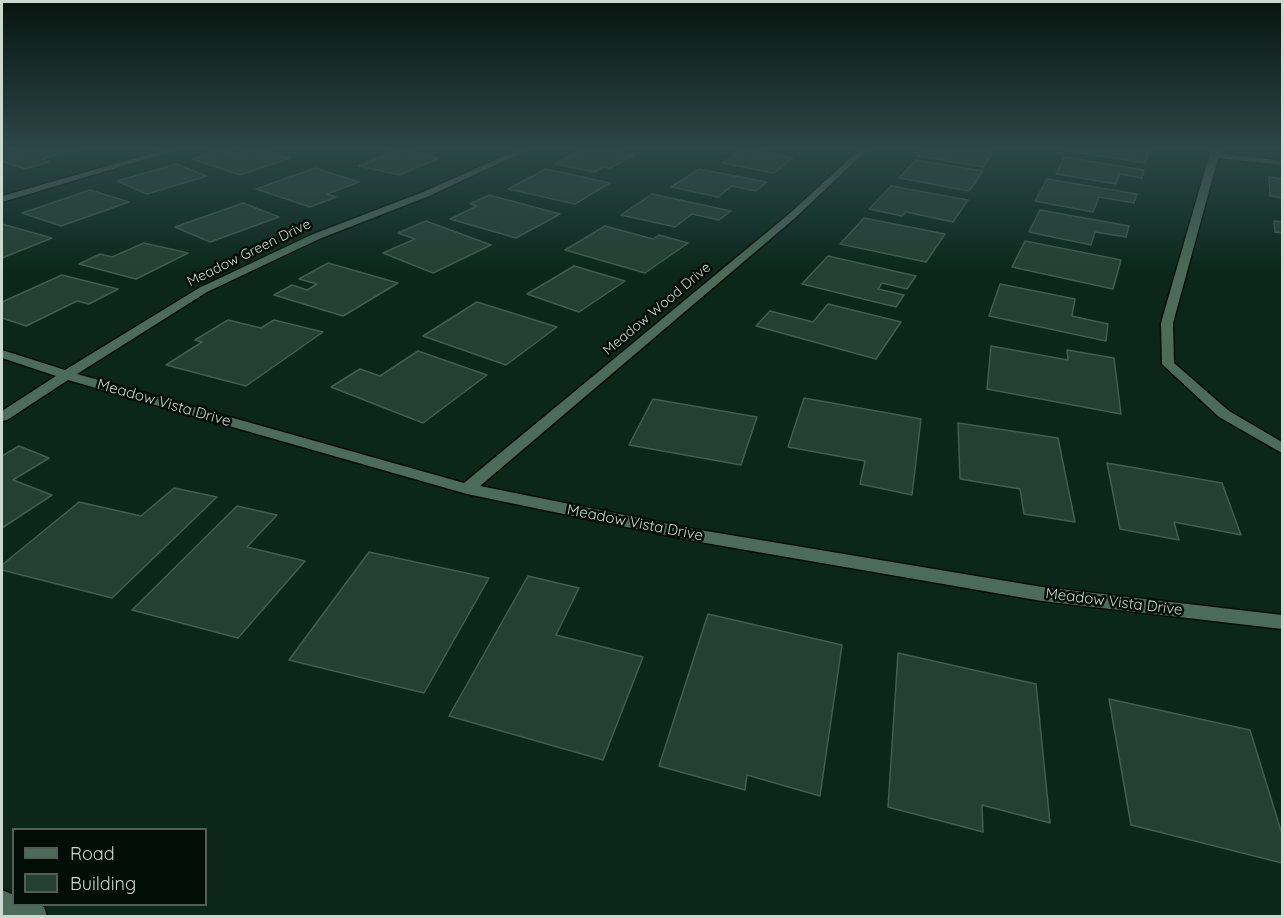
<!DOCTYPE html>
<style>
body{margin:0}
#map{position:relative;width:1284px;height:918px;overflow:hidden;background:#0a271a;font-family:Quicksand,sans-serif}
canvas{display:block}
.frame{position:absolute;inset:0;border:3px solid #c9d9cf;pointer-events:none}
.legend{position:absolute;left:12px;top:828px;width:195px;height:78px;box-sizing:border-box;background:#030d07;border:2px solid #525f57;margin:0;padding:8px 10px;list-style:none;font-size:18px;color:#c9d9cf}
.legend li{display:flex;align-items:center;gap:12px;height:30px}
.legend b{width:30px;border:2px solid #525f57}
</style>
<div id="map">
<canvas width="1284" height="918"></canvas>
<div class="frame"></div>
<ul class="legend">
<li><b style="height:8px;background:#4d6b5b"></b>Road</li>
<li><b style="height:16px;background:#244032"></b>Building</li>
</ul>
</div>
<script>
const ctx = document.querySelector('canvas').getContext('2d');
ctx.lineJoin = 'round';
function fill(path, color) {
  ctx.fillStyle = color;
  ctx.fill(path, 'evenodd');
}
function poly(rows) {
  const path = new Path2D();
  for (const r of rows) {
    path.moveTo(r[0], r[1]);
    for (let i = 2; i < r.length; i += 2) path.lineTo(r[i], r[i + 1]);
  }
  return path;
}
function strokePath(path, color, width, dash) {
  ctx.strokeStyle = color;
  ctx.lineWidth = width;
  ctx.lineCap = dash ? 'butt' : 'round';
  ctx.setLineDash(dash || []);
  ctx.stroke(path);
}
function write(font, color, halo, rows, align = 'center') {
  ctx.font = font + ' Quicksand,sans-serif';
  ctx.lineWidth = 5;
  ctx.setLineDash([]);
  ctx.textBaseline = 'middle';
  ctx.strokeStyle = halo;
  ctx.fillStyle = color;
  for (const [text, x, y, turn = 0] of rows) {
    ctx.save();
    ctx.translate(x, y);
    ctx.rotate((+turn || 0) * Math.PI / 180);
    ctx.textAlign = isNaN(turn) ? turn : align;
    if (halo) ctx.strokeText(text, 0, 0);
    ctx.fillText(text, 0, 0);
    ctx.restore();
  }
}
const building = poly([
 [27,149,79,149,42,159,49,162,25,169,2,161,2,156,27,149],
 [253,149,290,158,240,175,192,159,220,150,234,155,253,149],
 [399,149,439,158,400,175,359,166,399,149],
 [583,149,603,149,634,155,610,168,603,167,594,172,555,164,583,149],
 [743,149,793,158,774,173,722,163,743,149],
 [924,149,976,149,993,153,983,167,918,156,924,149],
 [1070,149,1150,149,1145,163,1068,151,1070,149],
 [1064,157,1144,170,1142,178,1119,174,1116,184,1056,174,1064,157],
 [916,160,983,171,969,191,899,178,916,160],
 [176,164,207,176,147,194,117,181,176,164],
 [315,168,359,182,327,194,336,197,310,207,256,189,315,168],
 [546,169,610,183,575,204,508,189,546,169],
 [699,169,767,182,756,191,732,186,718,197,671,187,699,169],
 [1269,177,1282,179,1282,198,1270,196,1269,177],
 [1047,179,1137,194,1134,203,1099,197,1093,212,1035,201,1047,179],
 [891,186,968,200,953,222,906,212,902,216,869,209,891,186],
 [90,190,129,202,61,226,22,213,90,190],
 [652,194,731,211,719,220,692,214,675,227,621,215,652,194],
 [489,195,560,214,516,238,450,219,477,206,470,204,489,195],
 [243,203,279,217,210,242,175,227,243,203],
 [1040,210,1129,226,1126,237,1095,232,1091,245,1029,232,1040,210],
 [864,218,945,234,926,262,840,244,864,218],
 [426,221,491,245,433,273,383,253,415,239,398,233,426,221],
 [1274,221,1282,222,1282,233,1275,232,1274,221],
 [2,224,52,238,2,258,2,224],
 [605,226,653,239,659,235,688,243,645,273,565,250,605,226],
 [1025,241,1121,260,1113,289,1012,267,1025,241],
 [144,243,188,253,136,279,79,264,100,254,112,257,144,243],
 [828,256,916,276,907,289,882,283,878,289,904,295,896,307,802,284,828,256],
 [328,263,398,283,343,316,274,295,292,285,307,290,317,284,299,279,328,263],
 [574,266,625,281,579,312,527,294,574,266],
 [62,275,118,289,89,304,77,301,26,326,2,318,2,302,62,275],
 [1000,284,1075,299,1072,316,1108,324,1106,341,989,316,1000,284],
 [477,302,557,327,506,365,423,336,477,302],
 [828,304,901,322,876,359,756,326,770,311,813,322,828,304],
 [228,320,261,328,274,320,323,332,246,386,166,365,202,342,195,340,228,320],
 [991,346,1068,360,1067,350,1114,358,1121,414,987,389,991,346],
 [418,351,487,375,423,423,331,387,360,369,380,376,418,351],
 [804,398,921,419,912,495,860,484,865,461,788,447,804,398],
 [653,399,757,417,741,465,629,445,653,399],
 [958,423,1058,438,1075,522,1024,514,1020,489,960,479,958,423],
 [19,446,49,458,13,480,52,495,2,528,2,456,19,446],
 [1107,463,1222,483,1241,535,1174,522,1179,540,1120,529,1107,463],
 [174,488,217,497,112,598,2,570,2,565,79,502,141,516,174,488],
 [237,506,277,515,247,547,305,561,238,638,132,610,237,506],
 [369,552,489,578,424,693,289,660,369,552],
 [528,576,579,588,556,635,643,657,603,760,449,716,528,576],
 [708,614,842,645,820,796,747,775,745,790,659,766,708,614],
 [898,653,1036,684,1050,823,982,805,983,832,888,807,898,653],
 [1109,699,1250,730,1282,834,1282,863,1131,825,1109,699]
]);
const minor = poly([
 [168,149,180,149,2,202,2,196,168,149],
 [520,149,530,149,429,196,319,239,207,292,77,374,464,483,789,214,860,149,868,149,795,218,480,486,694,529,1042,587,1282,615,1282,629,1042,601,694,541,467,494,68,380,7,420,2,421,2,411,56,376,2,358,2,350,65,370,199,288,311,235,423,192,520,149],
 [1211,149,1219,149,1219,153,1282,161,1282,165,1218,158,1173,323,1174,363,1229,411,1282,442,1282,453,1219,417,1162,364,1161,323,1211,149],
 [2,890,14,895,14,904,38,904,44,907,47,916,2,915,2,890]
]);
const farStreetnames = [
 ["Meadow Green Drive",249,253,-26],
 ["Meadow Wood Drive",657,309,-40]
];
const streetNames = [
 ["Meadow Vista Drive",164,403,16],
 ["Meadow Vista Drive",635,523,11],
 ["Meadow Vista Drive",1114,602,7]
];
fill(building, '#244032');
strokePath(building, '#415e4e', 1.5);
strokePath(minor, '#000f05', 3);
fill(minor, '#4d6b5b');
const sky = ctx.createLinearGradient(0, 0, 0, 277);
sky.addColorStop(0, '#06150e');
sky.addColorStop(0.54, '#2d4749');
sky.addColorStop(1, '#2d474900');
ctx.fillStyle = sky;
ctx.fillRect(0, 0, 1284, 277);
write('14px', '#c9d9cf', '#030d07', farStreetnames);
write('15px', '#c9d9cf', '#030d07', streetNames);
</script>
